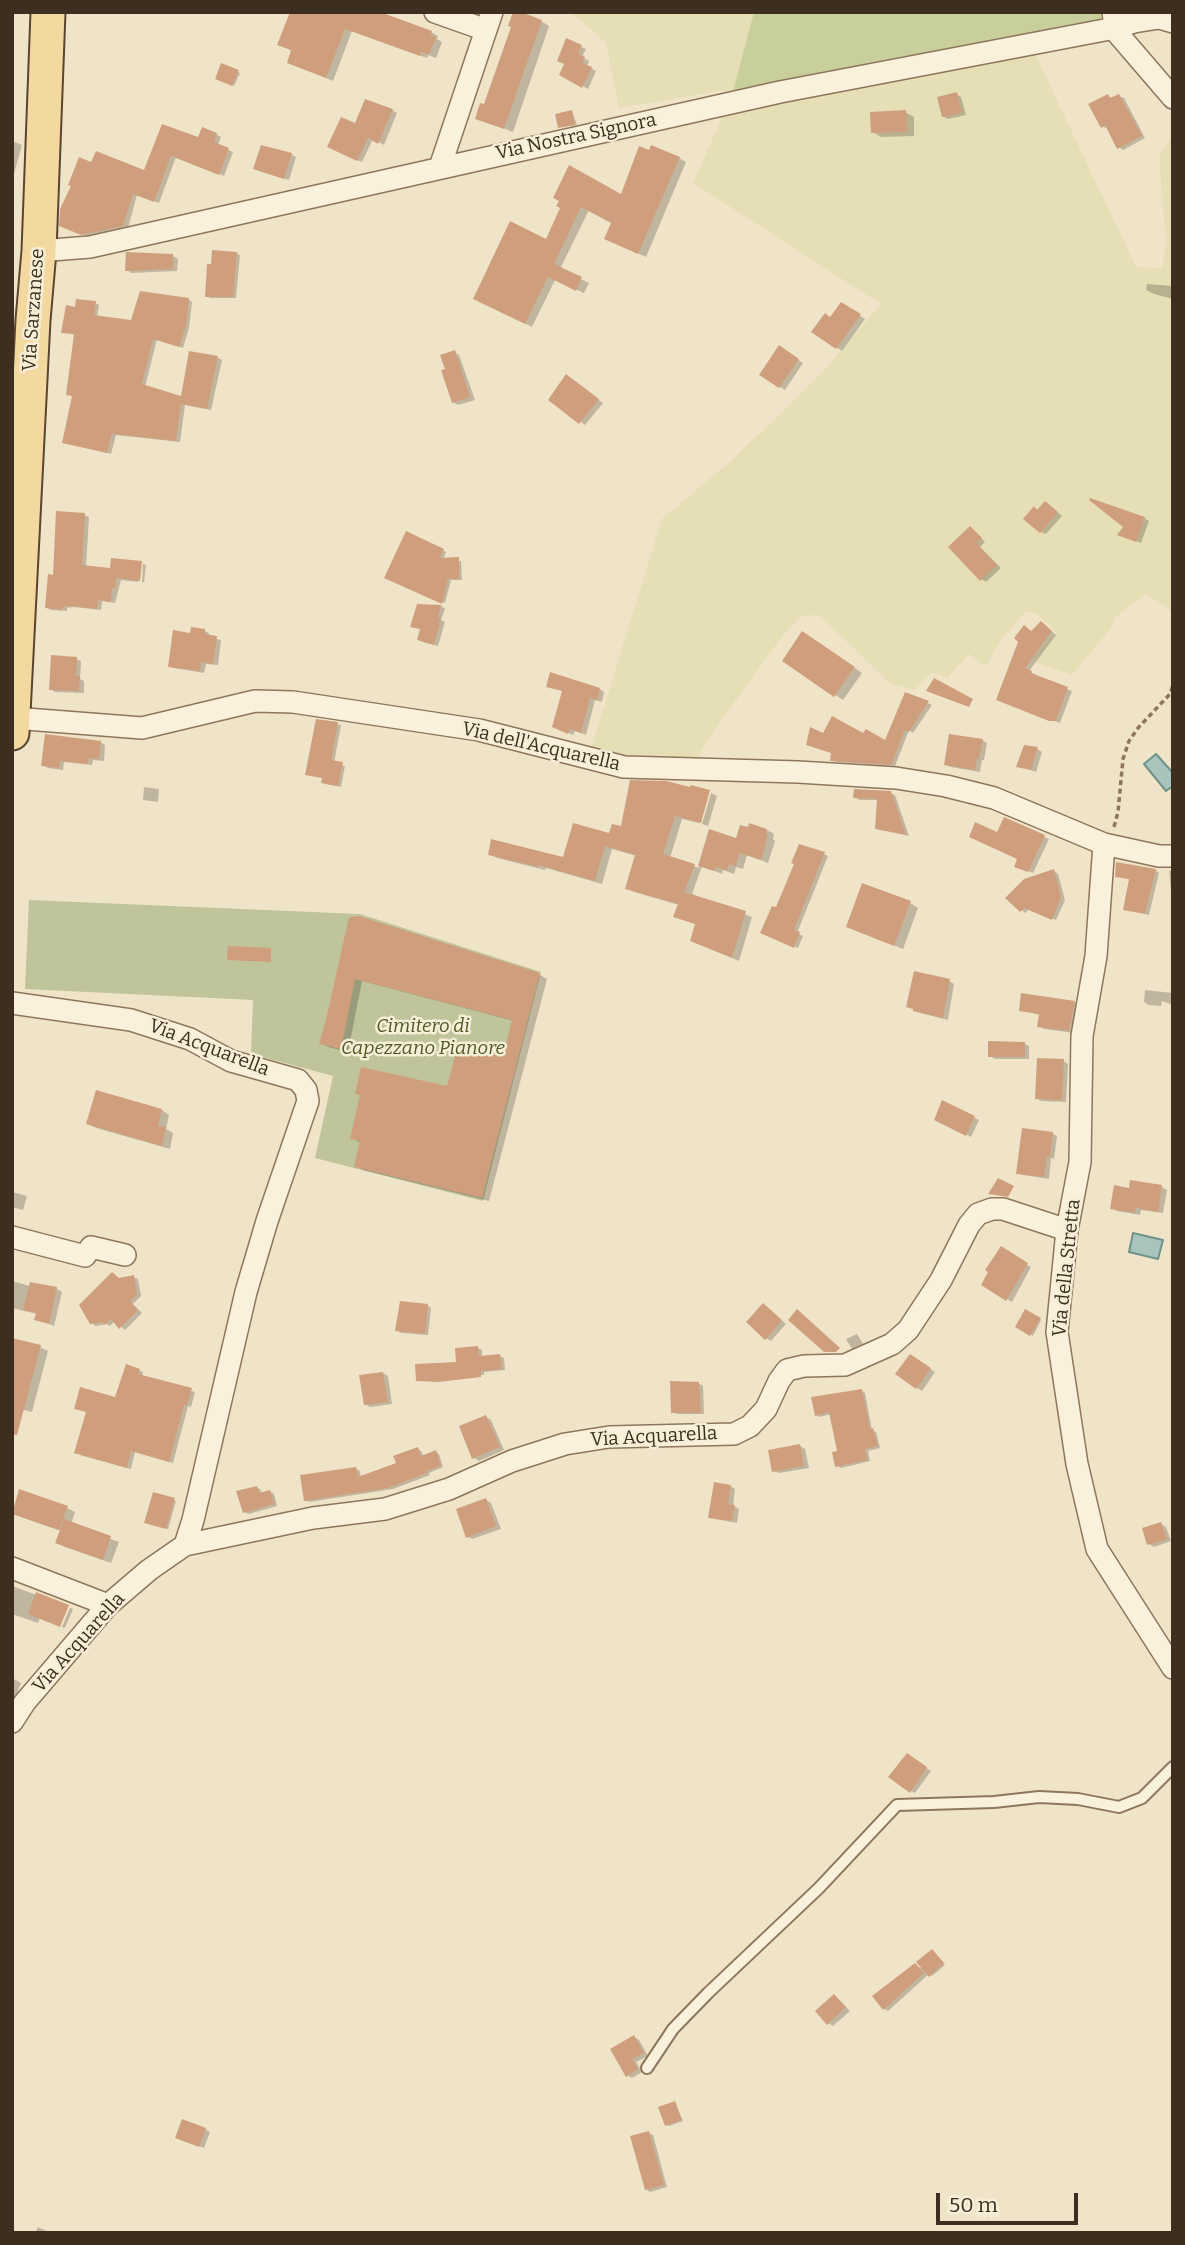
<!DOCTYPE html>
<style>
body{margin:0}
#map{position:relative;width:1185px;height:2245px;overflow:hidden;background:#f0e4c8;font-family:Bitter,serif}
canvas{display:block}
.frame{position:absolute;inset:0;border:14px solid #3d2e20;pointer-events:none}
.scale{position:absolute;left:936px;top:2193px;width:142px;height:32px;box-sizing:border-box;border:4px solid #3d2e20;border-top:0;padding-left:9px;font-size:21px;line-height:24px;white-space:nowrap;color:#3d2e20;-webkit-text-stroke:5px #f7eed8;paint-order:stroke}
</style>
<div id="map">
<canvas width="1185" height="2245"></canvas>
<div class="frame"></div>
<div class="scale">50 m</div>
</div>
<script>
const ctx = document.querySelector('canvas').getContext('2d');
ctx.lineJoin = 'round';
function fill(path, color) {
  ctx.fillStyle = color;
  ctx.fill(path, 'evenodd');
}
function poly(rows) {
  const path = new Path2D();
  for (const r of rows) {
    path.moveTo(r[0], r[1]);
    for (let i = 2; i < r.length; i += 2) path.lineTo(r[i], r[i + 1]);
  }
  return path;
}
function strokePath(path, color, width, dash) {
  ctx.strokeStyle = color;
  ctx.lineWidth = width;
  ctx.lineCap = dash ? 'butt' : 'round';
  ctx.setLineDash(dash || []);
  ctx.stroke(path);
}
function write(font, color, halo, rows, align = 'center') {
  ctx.font = font + ' Bitter,serif';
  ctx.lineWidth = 5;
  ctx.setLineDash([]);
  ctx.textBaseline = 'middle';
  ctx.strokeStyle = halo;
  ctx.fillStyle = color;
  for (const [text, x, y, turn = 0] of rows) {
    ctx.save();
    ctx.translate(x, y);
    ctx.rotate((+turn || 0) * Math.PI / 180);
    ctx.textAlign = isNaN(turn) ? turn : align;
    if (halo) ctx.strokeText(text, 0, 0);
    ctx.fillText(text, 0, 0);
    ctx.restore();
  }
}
const farmland = poly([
 [567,12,754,12,733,91,719,91,619,108,606,43,577,17],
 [1034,52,1136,267,1162,268,1166,244,1159,157,1173,135,1173,614,1167,607,1145,594,1116,617,1111,628,1072,675,1036,663,1039,651,1057,633,1037,614,1026,611,998,644,986,666,969,654,947,678,932,672,914,690,890,683,819,615,801,616,783,635,713,732,694,763,629,759,591,749,662,519,731,461,787,407,827,367,881,304,693,183,724,113]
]);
const green = poly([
 [754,12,1102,12,1100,19,1093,25,746,92,733,91]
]);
const cemetery = poly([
 [29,900,360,914,541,972,483,1201,315,1158,333,1076,251,1054,253,1000,25,989]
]);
const water = poly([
 [1156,754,1173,773,1173,786,1166,791,1144,764,1156,754],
 [1133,1233,1163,1240,1158,1259,1129,1252,1133,1233]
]);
const shadow = poly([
 [295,16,431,32,438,36,437,39,442,42,436,58,428,55,427,58,352,31,333,81,289,62,292,51,279,44],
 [541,21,549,26,513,132,477,118],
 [581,47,586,49,582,57,589,61,587,66,596,71,588,89,562,74],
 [222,66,240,73,234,86,217,78],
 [956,94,961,97,966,115,948,119,943,116],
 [1108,96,1113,99,1119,96,1124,98,1145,138,1123,150,1119,147,1108,128,1102,127],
 [392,110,397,113,384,145,373,139,362,162,334,150,356,125],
 [572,111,577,125,559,127],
 [905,112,914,117,914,136,881,137,873,132],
 [163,126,199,140,216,134,221,137,218,145,233,152,224,176,176,157,159,203,137,195,128,228,87,236,66,228,92,164,145,172],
 [12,141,22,145,14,174,12,173],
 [291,154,296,157,289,180,260,171],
 [679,158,686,162,646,257,613,242,613,223,589,210,560,269,589,283,584,293,555,280,532,327,482,302,547,241,563,207,621,197],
 [236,253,240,255,236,298,210,298,206,296],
 [173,256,178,259,177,271,131,273,127,270],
 [1147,284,1173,286,1173,299,1154,294,1146,290],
 [188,299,192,302,189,328,183,348,157,339,145,387,182,399,190,353,218,358,222,360,211,410,185,405,180,442,116,435,111,454,64,442,74,397,68,394,76,335,63,332,77,309,95,303,99,305,97,317,132,322],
 [842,305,865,319,842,351,814,332,831,318],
 [780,348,803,363,785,390,762,375],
 [454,352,459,355,475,400,458,405,453,402,447,370],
 [571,379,603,403,585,425,550,399],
 [1050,506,1062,516,1046,534,1041,532,1038,511],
 [84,515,89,517,86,567,112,570,140,562,138,582,121,580,115,603,102,601,101,610,74,607,67,608,67,611,51,610,46,607,55,577],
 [1144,518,1149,521,1141,543,1124,537],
 [971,528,985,542,980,547,1001,568,986,582,981,579],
 [407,533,446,552,443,560,461,561,462,580,451,580,445,603,387,577],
 [143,564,146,565,144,582,142,582],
 [418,606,441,606,445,609,441,620,445,622,438,646,423,642,422,630,417,628],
 [1046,626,1056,635,1029,671,1036,675,1035,677,1072,691,1060,723,1002,702,1033,633],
 [205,631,209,633,209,637,221,640,218,665,206,664,204,673,174,668,170,666,192,635],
 [811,638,862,673,843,700,784,661],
 [76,659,81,661,80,679,84,681,84,693,55,692,50,689],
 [600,689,604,692,602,702,595,700,586,735,575,731,573,735,554,726],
 [906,695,932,705,913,733,909,730,895,766,836,762,832,760,833,753,824,735,864,736,885,743],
 [318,721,341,725,334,763,345,766,341,787,325,784,323,782,324,778,307,775],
 [982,740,987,743,984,760,982,760,980,772,951,767,946,765],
 [100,742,105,745,104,761,93,760,92,765,64,762,63,770,48,768,43,765],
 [1037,749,1042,752,1036,772,1019,766],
 [144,787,159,789,158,802,143,800],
 [708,792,699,823,682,819,670,858,699,868,710,832,738,840,767,830,774,834,773,839,775,841,768,863,747,855,743,869,736,867,734,874,723,870,722,874,702,866,692,894,752,917,739,961,692,940,697,925,675,916,679,905,634,892,627,888,637,856,612,849,602,884,546,868,545,870,497,858,490,854,565,859,608,835,610,836,622,828],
 [711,793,717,796,708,826,702,824],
 [890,793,895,795,909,836,877,828,879,800,859,800,855,797],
 [1005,819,1049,839,1033,873,1020,868,1019,859,998,835],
 [824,854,828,856,797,933,803,936,798,948,766,935,777,909],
 [1155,870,1159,873,1149,915,1125,909,1131,880,1117,876],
 [1054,871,1058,874,1065,900,1056,920,1029,909,1025,913,1008,898],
 [1169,871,1173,871,1173,910],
 [910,903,918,908,903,949,848,927],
 [359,918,540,975,547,979,489,1201,363,1170,356,1166,361,1143,352,1138,504,1059,514,1021,362,981,348,1052,328,1047,321,1043],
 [949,981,954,984,948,1020,920,1013,908,1006],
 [1145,990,1173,993,1173,1005,1162,1001,1161,1006,1148,1005,1144,1002],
 [1074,1002,1079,1005,1074,1033,1044,1029,1039,1026,1040,1015,1021,1010],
 [1024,1044,1029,1046,1029,1059,995,1059,990,1056],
 [1063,1061,1068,1064,1066,1102,1041,1101,1036,1098],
 [943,1102,979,1120,971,1137,941,1122],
 [162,1110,169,1115,166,1129,173,1133,170,1149,96,1128,88,1124],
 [1052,1133,1057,1136,1054,1159,1051,1158,1049,1179,1023,1175,1018,1173],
 [1162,1187,1167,1190,1163,1213,1141,1210,1140,1215,1117,1211,1112,1208,1130,1190],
 [12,1192,27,1196,23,1210,12,1207],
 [1001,1248,1031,1267,1012,1302,983,1284],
 [133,1277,138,1279,141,1296,133,1304,142,1313,125,1330,115,1321,110,1326,106,1324,96,1326,91,1323,120,1280],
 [12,1281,30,1286,31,1284,57,1289,62,1292,54,1326,36,1319,37,1314,12,1308],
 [427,1305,431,1308,428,1335,401,1333,397,1330],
 [768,1308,786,1324,771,1341,766,1338],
 [1025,1311,1041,1320,1033,1336,1017,1326],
 [857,1334,863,1344,852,1349,846,1339],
 [40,1347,48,1351,32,1412,12,1407],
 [478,1348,482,1350,482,1358,500,1356,504,1358,505,1370,484,1372,484,1375,418,1380,458,1363],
 [916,1359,935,1372,922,1391,917,1388],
 [139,1370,143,1372,142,1377,195,1392,191,1407,188,1406,173,1463,135,1452,131,1469,80,1455,117,1399],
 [383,1373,388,1376,392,1404,370,1407,365,1404],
 [698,1383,703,1386,704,1414,677,1414,673,1412],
 [862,1391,865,1393,872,1430,876,1432,880,1448,868,1451,870,1461,841,1468,837,1466,840,1452,831,1414,820,1417,816,1415],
 [486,1417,491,1420,504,1450,479,1461,474,1458],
 [800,1446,805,1449,809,1468,779,1473,774,1471],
 [418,1449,421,1451,424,1457,436,1452,439,1454,443,1467,429,1473,430,1475,393,1489,309,1502,305,1500,356,1469,360,1471,361,1478,399,1464],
 [730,1486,735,1489,733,1506,739,1509,737,1523,715,1519,710,1517],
 [257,1487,261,1490,262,1494,270,1491,274,1494,277,1506,249,1514,244,1512],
 [174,1500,176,1501,168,1529,148,1523],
 [486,1500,491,1503,501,1529,472,1539,467,1536],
 [67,1508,75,1512,71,1524,119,1542,111,1563,65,1547,57,1542,61,1531,21,1517],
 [1161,1524,1166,1527,1171,1541,1154,1547,1149,1544],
 [12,1586,67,1606,40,1618,38,1623,12,1614],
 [70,1608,73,1609,65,1628,62,1627],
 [12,1678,21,1683,15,1699,12,1698],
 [911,1758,931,1771,915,1793,911,1791],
 [933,1951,945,1965,932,1976,929,1974,888,2011,884,2009,915,1965,925,1970],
 [835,1996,850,2011,833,2026,828,2023],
 [634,2037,639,2040,648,2056,636,2062,642,2072,632,2078,627,2075],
 [675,2103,683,2121,669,2126,667,2125],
 [205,2129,210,2132,204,2148,182,2140],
 [649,2133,653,2135,667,2187,650,2192,646,2189],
 [38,2227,51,2233,35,2233]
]);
const building = poly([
 [290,12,380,12,432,31,431,35,436,37,429,55,421,52,420,56,345,29,326,78,287,63,291,50,277,45],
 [513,12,521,12,542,20,504,129,475,119,480,103,484,104,511,27,508,26],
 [566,38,582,45,578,54,585,57,582,63,592,67,582,88,559,75,564,64,557,61],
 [221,63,239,70,232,86,215,79],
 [957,92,962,113,942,117,937,97],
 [1108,94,1110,98,1119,94,1142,136,1117,149,1105,125,1101,128,1088,104],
 [365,99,393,109,378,144,368,138,357,161,327,147,341,117,355,123],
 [572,110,575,125,558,128,555,114],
 [906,110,907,132,871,133,870,112],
 [162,124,198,137,202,127,217,133,214,142,229,148,219,175,171,156,154,202,133,194,123,226,81,235,59,226,60,209,71,186,68,185,79,157,91,162,96,151,144,170],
 [261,145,292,153,284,179,253,169],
 [651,145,680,157,638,254,604,239,611,223,581,207,554,264,582,277,576,291,548,277,525,324,473,299,510,221,546,239,560,208,556,206,559,201,553,198,569,165,621,194,639,146,649,150],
 [212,250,237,252,233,297,205,297,207,264,211,264],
 [126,252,173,254,173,269,125,271],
 [140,291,189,298,186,326,179,347,153,339,142,384,181,396,189,351,218,356,207,409,181,404,176,441,112,434,107,453,62,443,72,396,66,395,74,334,61,333,66,305,75,307,76,299,96,301,94,315,131,320],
 [841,302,861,314,836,349,811,332,825,313,830,317],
 [779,345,799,359,779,388,759,375],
 [455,350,470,397,452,403,441,370,445,369,440,355],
 [566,374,599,399,579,424,548,400],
 [1090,498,1145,517,1136,542,1117,535,1123,527,1089,500],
 [1045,501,1058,512,1040,533,1023,519,1034,506,1037,510],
 [56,511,85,513,82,565,110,568,111,558,142,561,140,581,116,578,115,589,112,588,111,602,98,600,97,609,69,606,63,607,62,610,45,608,48,574,53,575],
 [970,526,982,538,976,543,997,565,980,581,948,547],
 [406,531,444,549,440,558,459,557,459,579,448,579,442,604,384,578],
 [417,604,441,605,438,617,441,618,434,645,417,640,420,629,410,627],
 [1041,621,1052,631,1025,668,1032,671,1031,673,1068,687,1056,721,1049,721,996,700,1018,642,1014,638,1024,625,1031,631],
 [191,627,205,629,205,634,217,636,213,664,201,662,200,671,168,667,173,630,190,633],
 [802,631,855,667,834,697,782,661],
 [51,655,77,657,76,676,80,676,79,691,49,690],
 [550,672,600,688,597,700,590,698,581,733,570,729,568,734,552,727,562,691,546,687],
 [934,678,973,699,969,707,926,691],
 [905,692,929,701,909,732,905,730,891,765,830,761,831,753,806,745,810,727,823,733,832,716,863,733,866,729,885,740],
 [316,719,338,722,331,760,343,762,338,786,321,783,322,778,305,775],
 [45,734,101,741,99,759,88,758,88,764,60,761,59,768,41,766],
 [949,734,983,739,979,759,977,758,975,770,944,765],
 [1024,745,1038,747,1031,770,1016,767],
 [630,780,666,781,690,787,691,785,710,790,701,823,675,816,663,854,695,864,684,892,746,911,732,958,690,941,695,924,673,917,678,904,625,889,635,855,605,846,595,881,538,865,538,867,488,855,491,839,563,857,573,823,609,833,608,836,612,824,621,826],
 [854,789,891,791,906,835,875,829,877,799,853,798],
 [1004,817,1045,835,1028,872,1014,867,1017,859,969,837,975,822,997,832],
 [749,823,767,829,766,834,768,835,761,860,739,853,736,866,729,864,727,871,716,867,714,871,698,866,709,829,736,838,740,825,748,827],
 [799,844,825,852,794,930,800,932,794,948,760,933,772,906,776,907,794,864,791,863],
 [1116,862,1156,869,1145,914,1123,910,1129,879,1115,877],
 [1054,869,1061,897,1052,920,1024,908,1020,912,1005,898,1024,879],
 [862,883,911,901,894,946,846,927],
 [359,916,540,973,482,1198,354,1167,360,1141,350,1139,360,1095,355,1094,361,1067,447,1086,458,1045,503,1057,512,1020,355,979,341,1049,319,1044,326,1020,349,917],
 [228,946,271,948,271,962,227,960],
 [914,971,950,979,943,1018,913,1011,913,1009,906,1007],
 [1021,993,1075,1001,1069,1031,1037,1027,1039,1014,1019,1011],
 [988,1041,1025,1042,1025,1057,988,1057],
 [1037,1058,1064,1059,1062,1100,1035,1099],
 [96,1090,162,1109,158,1126,166,1127,162,1146,86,1124],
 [942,1100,975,1116,966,1136,934,1120],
 [1022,1128,1053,1132,1050,1157,1047,1157,1044,1177,1016,1174],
 [998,1178,1014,1186,1008,1197,988,1194],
 [1130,1180,1162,1185,1158,1212,1136,1208,1135,1213,1110,1209,1114,1185,1129,1188],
 [1001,1246,1028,1263,1006,1301,981,1285,988,1272,985,1270],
 [112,1272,119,1278,134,1275,137,1294,130,1301,138,1310,119,1329,111,1319,104,1325,102,1322,90,1324,79,1305],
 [30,1282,57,1287,49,1324,34,1320,36,1313,23,1310],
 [400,1301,428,1304,425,1334,395,1331],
 [763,1303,782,1320,765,1340,746,1322],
 [797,1309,840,1348,836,1352,824,1352,788,1320],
 [1025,1309,1041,1318,1030,1336,1015,1327],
 [12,1338,41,1345,17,1435,12,1434],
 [478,1346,479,1356,500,1354,502,1369,481,1371,481,1377,439,1382,416,1381,415,1364,456,1362,455,1348],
 [910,1354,931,1368,916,1389,895,1374],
 [126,1364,140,1369,138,1374,192,1388,187,1406,184,1405,169,1462,131,1451,127,1468,74,1453,86,1412,74,1409,80,1387,115,1397],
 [383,1372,388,1402,364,1405,359,1375],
 [670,1381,699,1382,701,1413,671,1413],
 [862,1389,870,1429,873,1428,878,1446,865,1449,867,1460,835,1467,832,1452,837,1451,829,1412,815,1416,811,1397],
 [486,1415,500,1447,472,1459,459,1426],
 [800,1444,804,1466,772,1472,768,1450],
 [418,1447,421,1456,436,1450,441,1466,426,1471,427,1473,388,1488,304,1501,300,1475,356,1467,358,1477,396,1463,393,1456],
 [714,1482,731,1485,728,1504,735,1505,732,1521,708,1518],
 [257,1486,259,1493,270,1490,274,1504,243,1513,236,1491],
 [19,1489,68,1506,59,1530,12,1514],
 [153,1492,175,1498,166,1529,144,1523],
 [486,1498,496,1526,466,1538,456,1509],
 [64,1519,111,1536,103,1560,55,1543],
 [1161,1522,1167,1539,1147,1545,1142,1528],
 [36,1592,69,1605,60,1627,28,1614],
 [907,1753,927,1767,910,1793,888,1777],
 [932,1949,944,1963,929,1977,916,1962],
 [915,1963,924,1973,883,2010,872,1996],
 [834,1994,846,2007,827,2025,815,2011],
 [634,2035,644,2053,632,2059,638,2069,626,2077,610,2049],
 [675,2101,682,2120,665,2126,658,2107],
 [182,2119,206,2128,199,2147,175,2138],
 [649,2131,664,2185,645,2190,630,2136]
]);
const path = poly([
 [1114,827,1118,812,1123,759,1129,741,1138,728,1170,694,1173,685]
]);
const lane = poly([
 [647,2068,673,2029,708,1993,819,1888,897,1805,994,1802,1039,1797,1078,1799,1119,1807,1142,1798,1173,1767]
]);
const street = poly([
 [435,12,486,30],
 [1113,12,1115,28,1118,34,1173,98],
 [440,167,492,12],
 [39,251,90,247,780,92,1115,28,1134,22,1159,18,1173,22],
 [13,718,142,728,255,701,293,702,479,730,624,767,798,772,896,778,946,786,994,798,1104,844,1159,856,1173,856],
 [1104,844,1096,956,1082,1036,1080,1162,1067,1230,1057,1332,1077,1464,1097,1549,1173,1668],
 [12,1003,131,1020,190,1039,231,1061,298,1080,306,1090,308,1101,267,1221,246,1292,193,1520,185,1545,149,1570,108,1605,25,1702,12,1722],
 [12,1237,85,1256,91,1247,125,1255],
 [185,1545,313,1518,385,1509,449,1489,512,1461,565,1444,609,1437,734,1434,750,1426,766,1409,779,1381,787,1370,804,1366,845,1365,892,1344,908,1330,941,1280,969,1225,978,1214,992,1209,1003,1209,1067,1230],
 [12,1568,108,1605]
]);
const primary = poly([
 [12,733,33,320,39,251,48,12]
]);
const streetNames = [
 ["Via Nostra Signora",576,137,-12],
 ["Via Sarzanese",34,310,-86],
 ["Via dell'Acquarella",541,747,13],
 ["Via Acquarella",209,1048,21],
 ["Via della Stretta",1067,1268,-84],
 ["Via Acquarella",654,1437,-3],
 ["Via Acquarella",79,1643,-48]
];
const parkNames = [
 ["Cimitero di",423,1027],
 ["Capezzano Pianore",423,1049]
];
fill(farmland, '#e6deb5');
fill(green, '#c9cf9b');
fill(cemetery, '#bfc49a');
fill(water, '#a9c4bc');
strokePath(water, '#6f938a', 2);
fill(shadow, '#0003');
fill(building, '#cf9f7d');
strokePath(lane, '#8d765c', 14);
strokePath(street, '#8d765c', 24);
strokePath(primary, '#5b4430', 37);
strokePath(path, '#8d765c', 3.5, [5, 3.5]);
strokePath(lane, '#faf1dc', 10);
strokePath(street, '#faf1dc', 21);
strokePath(primary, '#f3d9a0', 33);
write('19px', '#3d2e20', '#f7eed8', streetNames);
write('italic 19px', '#4d5a26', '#f7eed8', parkNames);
</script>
